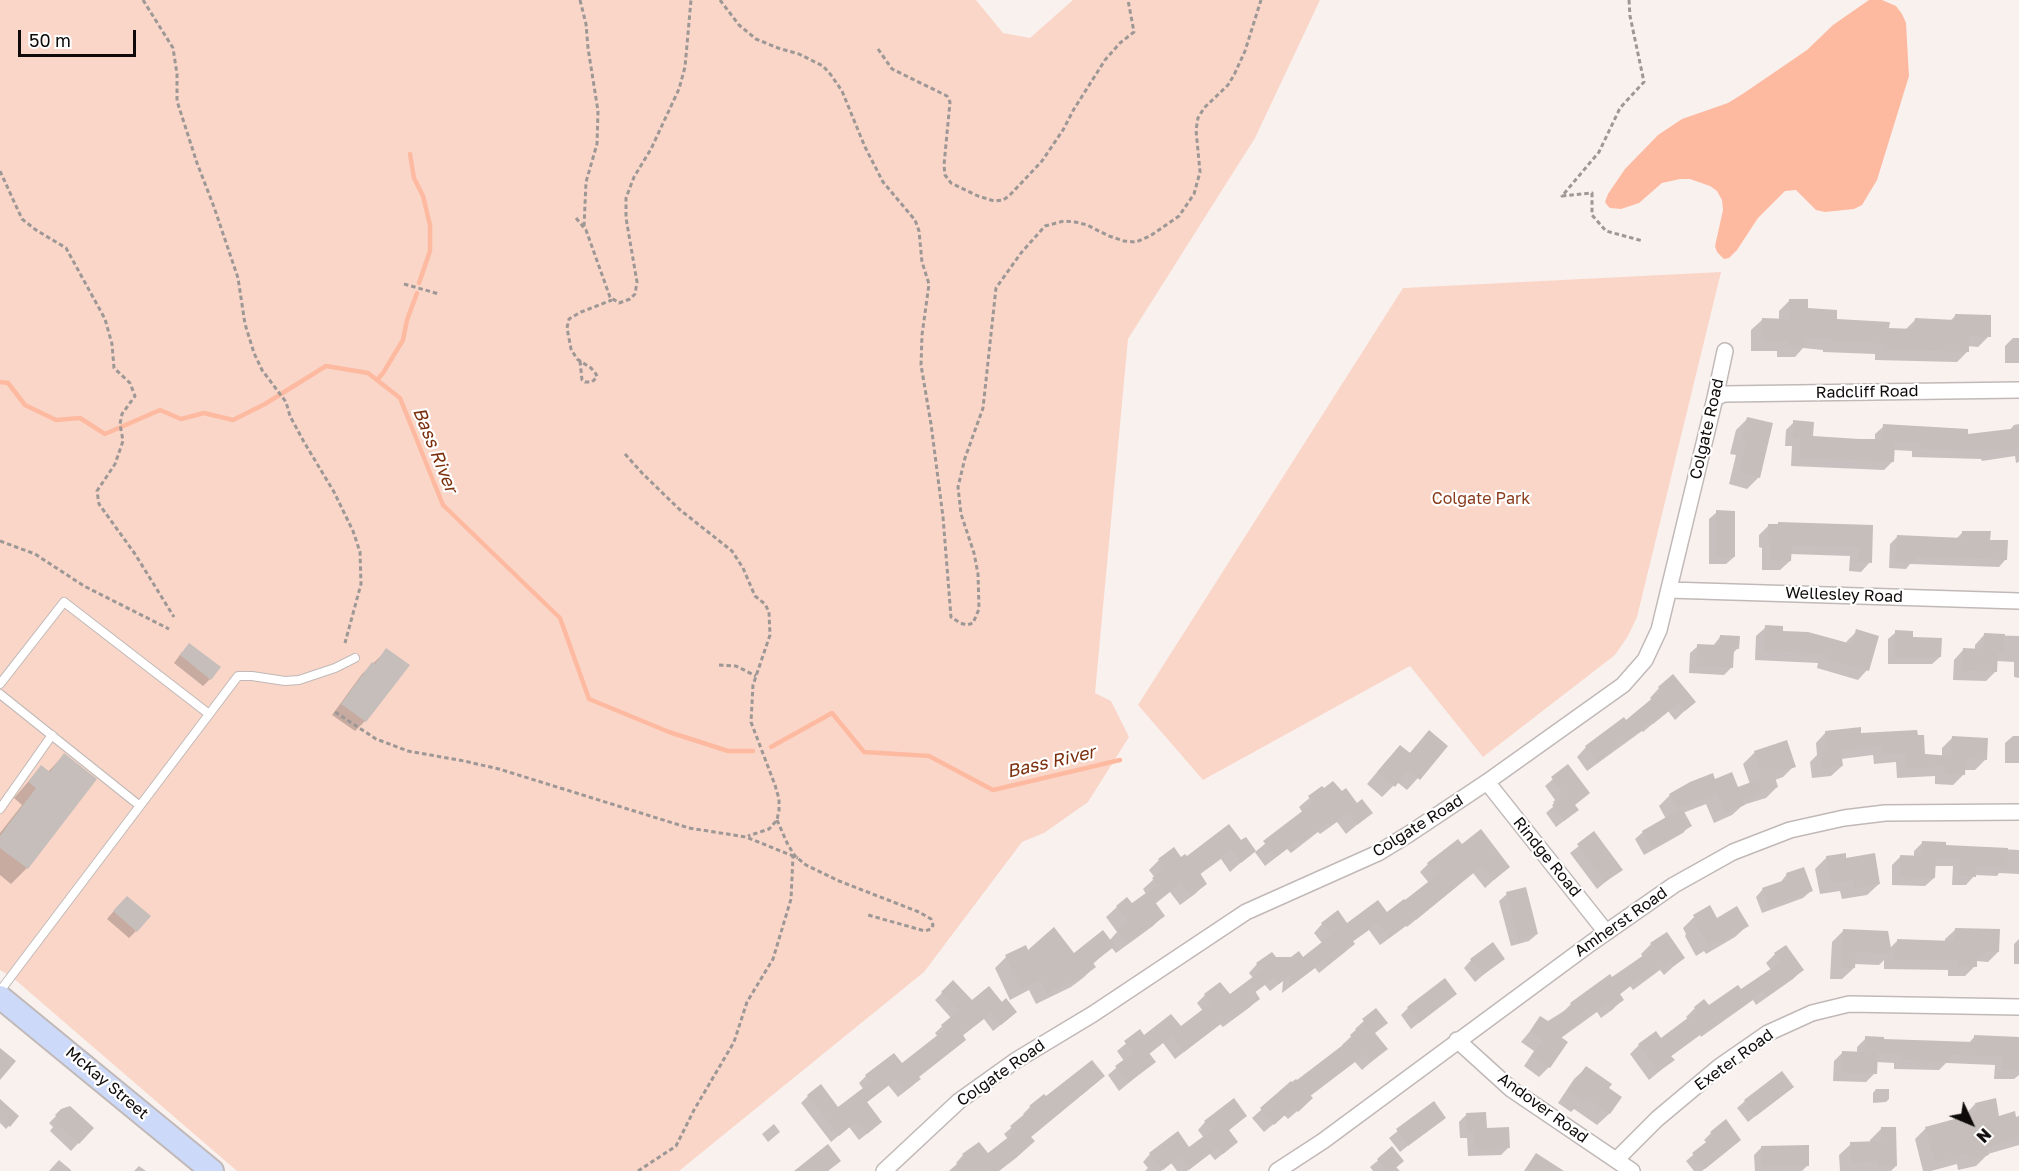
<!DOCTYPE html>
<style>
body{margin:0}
#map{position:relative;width:2019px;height:1171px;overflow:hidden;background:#f9f1ee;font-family:"Golos Text",sans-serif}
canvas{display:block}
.north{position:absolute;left:1941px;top:1093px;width:60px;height:60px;-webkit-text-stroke:4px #fff;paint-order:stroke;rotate:134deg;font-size:16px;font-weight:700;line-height:24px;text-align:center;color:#0e0b0a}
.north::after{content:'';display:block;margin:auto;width:21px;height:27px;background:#0e0b0a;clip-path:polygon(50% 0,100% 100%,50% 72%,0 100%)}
.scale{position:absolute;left:18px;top:30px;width:118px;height:27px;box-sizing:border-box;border:3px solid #0e0b0a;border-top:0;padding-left:8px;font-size:18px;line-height:21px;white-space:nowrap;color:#0e0b0a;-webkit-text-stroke:4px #fff;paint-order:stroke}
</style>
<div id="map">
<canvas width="2019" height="1171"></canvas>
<div class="north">N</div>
<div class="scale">50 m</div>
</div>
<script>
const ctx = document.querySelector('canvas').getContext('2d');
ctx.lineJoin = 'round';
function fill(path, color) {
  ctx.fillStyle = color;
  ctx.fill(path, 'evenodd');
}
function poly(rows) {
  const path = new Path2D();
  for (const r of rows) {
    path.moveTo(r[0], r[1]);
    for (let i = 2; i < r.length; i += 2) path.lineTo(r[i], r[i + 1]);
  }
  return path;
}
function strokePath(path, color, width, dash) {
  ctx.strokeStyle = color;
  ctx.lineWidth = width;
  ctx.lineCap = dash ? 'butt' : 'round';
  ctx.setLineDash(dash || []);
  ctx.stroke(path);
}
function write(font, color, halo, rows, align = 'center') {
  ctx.font = font + ' "Golos Text",sans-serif';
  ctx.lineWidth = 4.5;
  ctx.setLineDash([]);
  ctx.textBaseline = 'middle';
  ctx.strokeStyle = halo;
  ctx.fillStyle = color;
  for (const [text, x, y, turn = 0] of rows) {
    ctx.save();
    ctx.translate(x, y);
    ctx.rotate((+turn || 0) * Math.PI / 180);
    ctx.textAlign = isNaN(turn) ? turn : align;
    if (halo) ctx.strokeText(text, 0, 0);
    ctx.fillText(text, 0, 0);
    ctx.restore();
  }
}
const green = poly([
 [0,0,976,0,1003,33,1030,38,1073,0,1320,0,1255,138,1128,339,1095,693,1111,701,1129,737,1088,802,1044,833,1022,842,924,972,679,1171,237,1171,12,977,0,970],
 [1721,272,1637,617,1628,636,1615,655,1483,757,1410,666,1203,780,1138,705,1403,288]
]);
const water = poly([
 [1869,0,1882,0,1896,6,1902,14,1906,23,1909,76,1877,180,1862,205,1854,209,1825,212,1816,210,1796,190,1785,191,1758,218,1737,250,1729,258,1724,259,1717,252,1715,246,1723,210,1722,200,1717,191,1710,186,1690,179,1680,179,1662,183,1639,203,1621,209,1610,208,1607,205,1605,202,1608,194,1625,169,1658,135,1682,119,1728,103,1744,93,1807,50,1833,25]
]);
const shadow = poly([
 [1790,300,1806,310,1835,321,1888,329,1905,330,1915,320,1950,321,1956,315,1989,336,1978,347,1967,346,1967,352,1957,362,1875,360,1875,354,1823,352,1823,350,1803,348,1795,357,1777,357,1777,351,1751,351,1751,330,1762,320,1779,320,1779,311],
 [2013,338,2019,338,2019,363,2005,363,2005,346],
 [1747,419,1759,477,1747,489,1729,484,1736,455,1730,454,1736,430],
 [1794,422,1812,438,1875,440,1875,434,1884,426,1967,436,2009,431,2014,425,2019,424,2019,462,2016,463,2015,456,1982,461,1981,459,1912,457,1912,451,1894,450,1893,461,1884,470,1791,466,1792,446,1785,446,1786,430],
 [1717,512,1734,557,1726,564,1709,564,1709,519],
 [1769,525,1872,527,1870,562,1861,572,1849,571,1850,556,1790,554,1790,561,1780,570,1762,570,1762,548,1759,547,1759,535],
 [1963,532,1989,541,2006,559,1999,567,1910,564,1906,569,1889,568,1890,544,1897,537,1955,540],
 [1766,627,1781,632,1846,644,1847,641,1857,631,1867,670,1858,680,1817,668,1818,663,1755,660,1756,636],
 [1896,632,1912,639,1940,657,1932,664,1888,664,1888,639],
 [1984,635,2019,636,2019,678,2014,677,2014,662,1996,661,1996,671,1986,681,1953,680,1954,660,1963,650,1975,650,1975,645],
 [1720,637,1738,648,1732,654,1731,668,1724,675,1689,673,1690,653,1698,646,1713,646],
 [387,650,365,721,355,731,332,715,362,674],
 [182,652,210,679,203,686,174,663],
 [1659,688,1694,702,1675,720,1668,711,1643,732,1642,731,1587,771,1577,757,1586,747,1626,722,1652,700,1650,698],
 [1826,732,1860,734,1924,756,1942,757,1942,748,1952,738,1985,760,1975,770,1964,770,1964,774,1953,785,1935,784,1935,776,1897,778,1896,762,1874,764,1873,755,1841,759,1842,766,1831,776,1812,778,1810,762,1817,755,1816,743],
 [2013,736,2019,736,2019,763,2005,763,2005,743],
 [1786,742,1794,766,1783,777,1775,780,1777,787,1766,798,1743,805,1732,815,1714,823,1706,804,1683,813,1690,825,1683,833,1644,855,1635,839,1643,832,1666,819,1659,806,1670,795,1714,781,1737,789,1750,784,1743,764,1754,753],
 [1418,744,1446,747,1407,790,1397,782,1382,797,1367,784,1389,758,1409,754],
 [64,755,95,780,27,868,11,884,0,875,0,833,22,805,14,798,41,767,48,772],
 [1568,766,1574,806,1569,817,1556,827,1546,813,1555,805,1553,802,1555,800,1545,786],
 [1321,788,1342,793,1371,813,1346,834,1337,822,1320,834,1318,832,1291,853,1287,849,1265,866,1254,851,1230,872,1221,859,1199,875,1205,884,1195,894,1180,905,1170,892,1155,904,1163,916,1153,926,1116,953,1111,947,1092,965,1094,967,1083,978,1071,987,1036,1004,1029,990,1010,1000,995,968,1006,957,1028,953,1074,955,1109,941,1117,932,1106,917,1117,907,1131,905,1146,894,1143,889,1155,878,1149,870,1159,860,1186,858,1241,842,1255,852,1303,813,1299,807],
 [1594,834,1621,869,1597,889,1570,853],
 [1923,842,1944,846,2019,850,2019,874,1999,873,1997,876,1975,875,1966,885,1952,885,1953,866,1934,866,1934,878,1925,886,1892,885,1892,865,1901,856,1914,857,1914,851],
 [1462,846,1508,867,1485,888,1473,873,1407,927,1406,926,1380,945,1369,930,1352,942,1353,944,1345,952,1319,973,1315,968,1282,993,1283,981,1270,991,1265,985,1254,993,1258,998,1250,1007,1223,1027,1220,1024,1175,1059,1163,1043,1148,1055,1154,1062,1119,1091,1108,1075,1124,1061,1117,1051,1140,1032,1144,1037,1180,1028,1203,1011,1197,1003,1205,995,1230,997,1253,978,1249,973,1257,964,1275,958,1303,959,1322,943,1314,933,1322,924,1347,925,1387,914,1405,902,1429,883,1420,872,1428,864],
 [1827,857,1845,860,1879,884,1867,895,1842,899,1840,891,1820,894,1815,869],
 [1787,874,1811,891,1803,898,1762,913,1756,897,1763,889,1780,883],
 [1507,894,1537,934,1529,941,1511,946,1499,901],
 [119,905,136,931,129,938,107,919],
 [1694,917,1717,920,1747,926,1735,937,1706,954,1704,951,1696,956,1685,936,1686,934,1683,928],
 [1955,930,1998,952,1988,962,1975,961,1975,966,1965,976,1948,976,1948,970,1884,969,1884,960,1879,965,1854,964,1854,968,1842,979,1830,979,1832,942,1843,931,1889,949,1898,940,1945,942,1945,939],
 [2019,939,2019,964,2014,964,2014,944],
 [1651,944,1683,958,1664,975,1660,970,1633,990,1630,986,1619,995,1622,1000,1612,1010,1601,1018,1597,1012,1561,1038,1549,1067,1539,1077,1524,1066,1534,1051,1521,1042,1541,1018,1548,1023,1561,1014,1571,1004,1612,979,1643,957,1641,954],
 [1775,954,1802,970,1793,979,1756,1005,1753,1000,1701,1037,1700,1035,1670,1057,1673,1060,1649,1080,1630,1054,1639,1045,1655,1033,1660,1040,1688,1019,1686,1017,1695,1008,1709,1007,1741,992,1771,970,1766,963],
 [1503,958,1475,982,1464,968,1471,960],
 [953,982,972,1002,1008,1019,993,1031,984,1019,962,1036,918,1077,919,1079,912,1086,898,1097,888,1085,866,1103,873,1129,859,1140,849,1127,831,1142,801,1103,808,1096,838,1110,864,1090,859,1083,866,1076,902,1065,938,1037,935,1033,951,1018,935,1000],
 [1455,994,1411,1029,1401,1015,1408,1008],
 [1376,1010,1373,1034,1386,1049,1362,1070,1355,1062,1309,1097,1302,1107,1288,1119,1284,1115,1264,1132,1252,1118,1291,1083,1292,1084,1343,1047,1342,1045,1357,1031,1355,1029],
 [1975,1036,2019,1038,2019,1075,2014,1079,1994,1079,1995,1065,1946,1063,1939,1070,1894,1069,1894,1063,1876,1062,1875,1073,1866,1082,1833,1081,1834,1061,1843,1052,1857,1053,1857,1047,1866,1038,1882,1041,1968,1044],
 [1586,1068,1607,1089,1620,1097,1609,1114,1597,1125,1574,1109,1571,1112,1558,1103,1574,1079],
 [1792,1087,1748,1122,1737,1108,1745,1101],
 [1876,1089,1889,1089,1889,1099,1886,1102,1873,1103,1873,1093],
 [1046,1098,1029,1137,998,1171,951,1171,958,1165,956,1163,963,1155,988,1155,1008,1139,1004,1134,1025,1116,1023,1114,1030,1107],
 [1433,1103,1444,1117,1400,1152,1389,1138],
 [1975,1104,1998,1117,2019,1118,2019,1145,1988,1154,1976,1166,1958,1170,1957,1164,1931,1171,1923,1171,1915,1139,1926,1128,1965,1117,1965,1115],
 [8,1108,17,1117,6,1129,0,1123,0,1117],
 [62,1110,92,1128,71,1151,50,1131,53,1127,49,1123],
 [1467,1114,1485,1129,1508,1148,1501,1155,1468,1156,1467,1138,1460,1138,1459,1122],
 [1245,1116,1228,1131,1229,1149,1215,1160,1210,1154,1187,1171,1177,1171,1171,1163,1161,1171,1145,1171,1148,1168,1143,1162,1150,1154,1189,1149,1204,1138,1198,1130,1205,1122],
 [774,1124,780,1132,768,1142,762,1134],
 [1881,1129,1896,1166,1891,1171,1840,1171,1839,1155,1851,1144,1870,1143,1870,1140],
 [1711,1133,1739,1140,1702,1171,1694,1171,1686,1161,1707,1143,1704,1140],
 [1762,1147,1808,1165,1802,1171,1755,1171,1754,1155],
 [1392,1149,1396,1167,1400,1171,1373,1171,1370,1167],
 [59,1160,71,1170,71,1171,49,1171],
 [139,1166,146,1171,134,1171]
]);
const stream = poly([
 [410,154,414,178,423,196,430,225,430,251,419,283],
 [377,380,383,373,403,340,407,320,417,293],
 [0,382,8,383,25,405,56,420,80,418,105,434,160,410,181,419,204,413,233,420,265,404,326,366,368,373,400,398,443,505,560,618,589,699,669,732,728,751,753,751],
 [771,747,832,713,864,752,929,756,993,790,1120,760]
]);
const building = poly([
 [1789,299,1808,299,1808,308,1837,310,1837,319,1890,322,1889,328,1914,329,1915,318,1955,320,1955,314,1991,315,1991,337,1969,336,1969,352,1885,350,1885,344,1833,342,1833,339,1807,338,1807,347,1787,346,1787,341,1761,341,1762,318,1789,319],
 [1747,417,1773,423,1760,478,1739,473,1746,443,1741,442],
 [1793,420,1814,422,1813,436,1859,439,1882,439,1883,424,1968,429,1968,434,2019,428,2019,449,1990,453,1990,451,1920,449,1920,443,1895,442,1894,462,1799,458,1800,438,1793,438],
 [1716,510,1735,511,1735,557,1716,557],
 [1778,522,1873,525,1872,563,1858,562,1859,547,1792,545,1791,561,1771,561,1771,538,1768,538,1768,524,1778,524],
 [1962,531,1991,531,1990,540,2008,540,2007,560,1915,557,1915,562,1895,561,1897,535,1962,538],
 [1765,625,1783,626,1783,631,1808,632,1852,644,1856,629,1879,636,1869,671,1825,659,1827,654,1764,651],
 [1895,630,1913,631,1913,637,1942,638,1941,657,1895,657],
 [1984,633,2005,634,2004,652,1998,652,1997,672,1962,671,1963,648,1983,649],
 [1720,635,1740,636,1739,649,1734,649,1733,668,1696,666,1697,644,1719,645],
 [189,643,221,667,211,680,180,655],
 [386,648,410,665,366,722,341,704,372,662,375,664],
 [1673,674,1696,702,1685,711,1679,703,1653,724,1652,722,1597,762,1585,746,1624,717,1626,720,1661,691,1658,687],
 [1861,727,1861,733,1917,730,1918,735,1924,735,1925,754,1951,756,1952,736,1988,738,1987,760,1966,759,1965,775,1945,774,1945,767,1906,769,1905,753,1883,754,1883,746,1841,751,1843,766,1822,769,1820,751,1827,750,1825,731],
 [1429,730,1448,746,1420,780,1408,770,1395,787,1377,772,1400,745,1410,753],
 [1787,740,1796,767,1774,774,1778,787,1743,799,1745,805,1725,813,1717,794,1678,809,1669,794,1690,782,1713,773,1715,779,1732,772,1738,787,1762,778,1754,751],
 [64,753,97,779,28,869,0,848,0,836,36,788,28,782,41,765,50,772],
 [1568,764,1590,793,1575,805,1579,810,1564,821,1552,805,1562,797,1559,794,1562,792,1551,777],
 [1333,781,1342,791,1346,788,1357,803,1362,799,1373,813,1357,825,1347,813,1330,826,1328,823,1301,844,1298,840,1276,857,1263,841,1313,803,1308,796,1322,786,1324,788],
 [1682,808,1692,826,1652,849,1642,831],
 [1229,824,1241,840,1246,837,1256,851,1241,863,1232,849,1200,873,1207,884,1191,896,1181,883,1155,902,1165,916,1127,944,1117,930,1128,922,1116,906,1127,897,1132,903,1157,885,1152,878,1165,868,1158,859,1174,847,1181,857,1185,854,1187,856],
 [1481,829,1510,867,1494,880,1482,866,1416,920,1415,918,1389,938,1378,923,1353,941,1355,944,1328,965,1324,961,1289,987,1290,975,1279,984,1274,978,1255,991,1260,999,1232,1020,1230,1017,1184,1052,1172,1036,1149,1053,1156,1062,1128,1083,1115,1066,1133,1053,1124,1041,1140,1029,1144,1035,1171,1014,1181,1026,1211,1003,1204,994,1220,982,1230,994,1262,970,1256,963,1272,952,1276,957,1291,957,1299,951,1303,957,1331,935,1321,923,1338,910,1347,923,1378,900,1387,912,1404,899,1405,900,1437,875,1427,863,1458,839,1462,844],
 [1594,831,1623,870,1605,882,1577,844],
 [1922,841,1946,842,1946,845,2008,848,2007,868,1977,866,1976,877,1959,876,1960,858,1936,858,1935,878,1900,877,1900,855,1922,856],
 [1846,853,1846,858,1875,853,1880,884,1853,889,1852,880,1831,883,1826,856],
 [1804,867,1813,891,1769,907,1762,888,1788,879,1786,873],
 [1526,887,1538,934,1518,939,1506,892],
 [127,896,151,916,137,932,113,911],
 [1710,905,1717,918,1737,906,1749,926,1718,944,1716,941,1708,945,1695,923,1697,922,1693,915],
 [1054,927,1074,953,1103,930,1115,946,1093,963,1096,967,1084,976,1047,994,1040,980,1021,989,1005,955,1026,945,1028,950],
 [1955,928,2000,929,1999,952,1983,952,1983,957,1977,957,1977,967,1957,967,1957,960,1893,960,1894,944,1897,944,1897,939,1954,941],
 [1843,929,1888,931,1892,954,1856,952,1855,968,1841,968],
 [1667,932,1685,958,1674,966,1671,961,1643,981,1641,978,1620,994,1624,1000,1611,1009,1607,1003,1561,1037,1568,1042,1550,1068,1532,1056,1543,1040,1530,1031,1540,1016,1548,1021,1572,1006,1570,1003,1610,974,1612,977,1654,948,1650,943],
 [1493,942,1505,959,1483,975,1470,959],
 [1786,945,1804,970,1766,997,1762,992,1711,1029,1709,1028,1671,1056,1675,1060,1658,1072,1638,1044,1656,1031,1661,1038,1697,1011,1694,1007,1704,999,1709,1005,1738,985,1741,989,1781,962,1774,953],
 [1445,978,1457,994,1419,1023,1407,1007],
 [953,980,972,1000,989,986,1002,1002,1006,998,1017,1012,1001,1025,991,1013,963,1035,966,1040,919,1077,921,1079,905,1091,896,1080,867,1102,882,1122,867,1134,857,1121,839,1136,807,1095,821,1084,838,1107,871,1082,865,1075,894,1053,902,1063,944,1030,941,1025,958,1011,941,992],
 [1376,1008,1388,1023,1375,1033,1388,1049,1371,1062,1365,1054,1310,1095,1313,1098,1298,1112,1294,1107,1274,1125,1260,1108,1291,1081,1292,1082,1296,1079,1297,1080,1352,1038,1350,1035,1365,1022,1362,1019],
 [1974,1035,2019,1037,2019,1071,2002,1070,2003,1057,1950,1055,1950,1062,1902,1060,1902,1055,1878,1053,1877,1074,1841,1073,1842,1051,1865,1052,1865,1036,1884,1037,1884,1039,1974,1042],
 [0,1048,16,1061,0,1080],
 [1092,1060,1105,1076,1031,1137,1035,1141,1016,1158,999,1171,949,1171,965,1157,962,1154,979,1142,988,1153,1015,1132,1010,1126,1032,1108,1029,1106,1044,1094,1046,1096],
 [1586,1066,1612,1084,1609,1088,1622,1097,1610,1114,1586,1098,1584,1102,1568,1091],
 [1782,1071,1794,1087,1756,1116,1744,1100],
 [1234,1098,1247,1116,1229,1130,1238,1142,1223,1154,1218,1147,1189,1170,1179,1157,1163,1170,1149,1153,1178,1131,1189,1147,1212,1130,1204,1121],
 [1996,1098,1999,1116,2015,1111,2016,1117,2019,1116,2019,1138,1986,1148,1989,1155,1969,1160,1967,1154,1935,1163,1925,1127,1977,1113,1975,1103],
 [0,1099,19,1116,10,1127,0,1117],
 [1434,1101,1446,1118,1408,1146,1396,1129],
 [70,1106,94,1128,79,1144,56,1123,59,1119,55,1115,61,1109],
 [1486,1112,1487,1128,1509,1127,1510,1148,1475,1150,1474,1131,1467,1131,1466,1113],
 [1726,1119,1741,1140,1705,1169,1692,1153,1714,1136,1710,1132],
 [1881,1127,1896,1127,1897,1166,1878,1167,1878,1161,1851,1163,1850,1142,1881,1141],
 [828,1144,841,1161,828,1171,794,1171],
 [1809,1145,1809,1166,1762,1167,1761,1146],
 [1392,1146,1404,1161,1392,1171,1386,1171,1377,1159],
 [1536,1153,1564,1171,1524,1171]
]);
const path = poly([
 [143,0,173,48,177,74,177,101,197,163,214,207,238,278,245,324,254,353,262,370,286,402,290,416,304,442,334,492,353,531,360,552,361,584,345,643],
 [580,0,586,24,588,48,598,111,597,144,586,182,584,227],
 [720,0,739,25,756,39,778,48,799,54,823,66,831,75,842,91,865,147,883,182,915,220,919,231,922,262,929,284,922,335,921,365,931,424,943,517,951,617,960,623,967,625,973,623,979,609,978,574,974,553,961,514,958,487,965,458,983,408,996,288,1021,253,1045,226,1064,221,1075,222,1087,225,1109,236,1124,241,1136,242,1150,236,1179,216,1194,194,1200,172,1196,130,1198,118,1204,108,1228,85,1234,75,1245,51,1261,0],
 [1629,0,1630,16,1644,82,1620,108,1599,152,1562,196,1592,193,1592,215,1606,231,1643,241],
 [878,49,892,69,937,91,947,96,950,102,944,165,945,175,951,183,978,196,994,201,1003,200,1009,196,1042,161,1063,130,1074,109,1105,60,1120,43,1134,32,1128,0],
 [0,171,22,219,36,230,66,248,105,319,112,344,114,368,130,383,135,396,122,414,120,424,123,441,115,464,97,491,99,504,135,554,174,617],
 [576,218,586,230,610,297,619,303,630,299,635,294,637,282,626,218,626,198,634,177,651,149,679,89,685,67,691,0],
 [404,284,439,294],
 [580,361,582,380,585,382,592,382,597,377,596,374,591,368,577,359,571,349,567,328,569,319,581,312,612,300],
 [625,454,643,474,679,509,732,551,743,568,755,596,765,604,769,612,770,635,753,685,751,722,775,785,779,799,779,810,777,820,769,829,748,836],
 [0,541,35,554,84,586,169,629],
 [719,665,736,666,756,676],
 [335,712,376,739,408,751,464,761,499,769,689,828,746,837,798,858],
 [777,820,788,845,795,856,806,865,839,881,919,912,931,919,933,925,931,929,925,931,868,915],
 [638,1171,676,1146,694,1110,734,1042,747,1002,773,959,791,899,793,856]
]);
const service = poly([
 [0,684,64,602,209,714],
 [0,694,140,806],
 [0,809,52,735],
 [0,991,238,676,252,676,285,681,299,680,335,668,355,658]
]);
const minor = poly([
 [1715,398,1724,394,2019,390],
 [1669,590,2019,601],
 [1487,782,1606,932],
 [1457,1040,1511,1089,1632,1171],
 [1616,1160,1657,1119,1719,1067,1768,1033,1812,1013,1849,1004,2019,1007],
 [884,1171,959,1101,1015,1061,1093,1014,1246,912,1378,853,1409,834,1487,782,1623,685,1645,660,1659,630,1715,398,1725,351],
 [1277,1171,1323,1141,1591,943,1674,885,1733,852,1790,830,1844,818,1885,813,2019,812]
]);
const secondary = poly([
 [0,997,212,1171]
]);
const streetNames = [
 ["Radcliff Road",1867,392,-1],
 ["Colgate Road",1707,429,-77],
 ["Wellesley Road",1844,595,2],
 ["Colgate Road",1418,826,-32],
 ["Rindge Road",1547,857,51],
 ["Amherst Road",1621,922,-35],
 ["Exeter Road",1734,1060,-36],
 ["Colgate Road",1001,1073,-35],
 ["McKay Street",107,1083,40],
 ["Andover Road",1543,1108,36]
];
const parkNames = [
 ["Colgate Park",1481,499]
];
const waterNames = [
 ["Bass River",435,450,68],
 ["Bass River",1051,762,-13]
];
fill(green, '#fad6c9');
fill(water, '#fdbaa1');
fill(shadow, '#0003');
strokePath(stream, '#fdbaa1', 4.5);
fill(building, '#c5bebb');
strokePath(service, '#c0b9b7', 10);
strokePath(minor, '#c0b9b7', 18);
strokePath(secondary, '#c0b9b7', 26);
strokePath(path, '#9d9795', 3, [4.5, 3]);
strokePath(service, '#fff', 8);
strokePath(minor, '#fff', 15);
strokePath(secondary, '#cdd9f8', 22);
write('16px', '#0e0b0a', '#fff', streetNames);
write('16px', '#893b1c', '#fff', parkNames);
write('italic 18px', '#7b2f0d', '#fff', waterNames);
</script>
